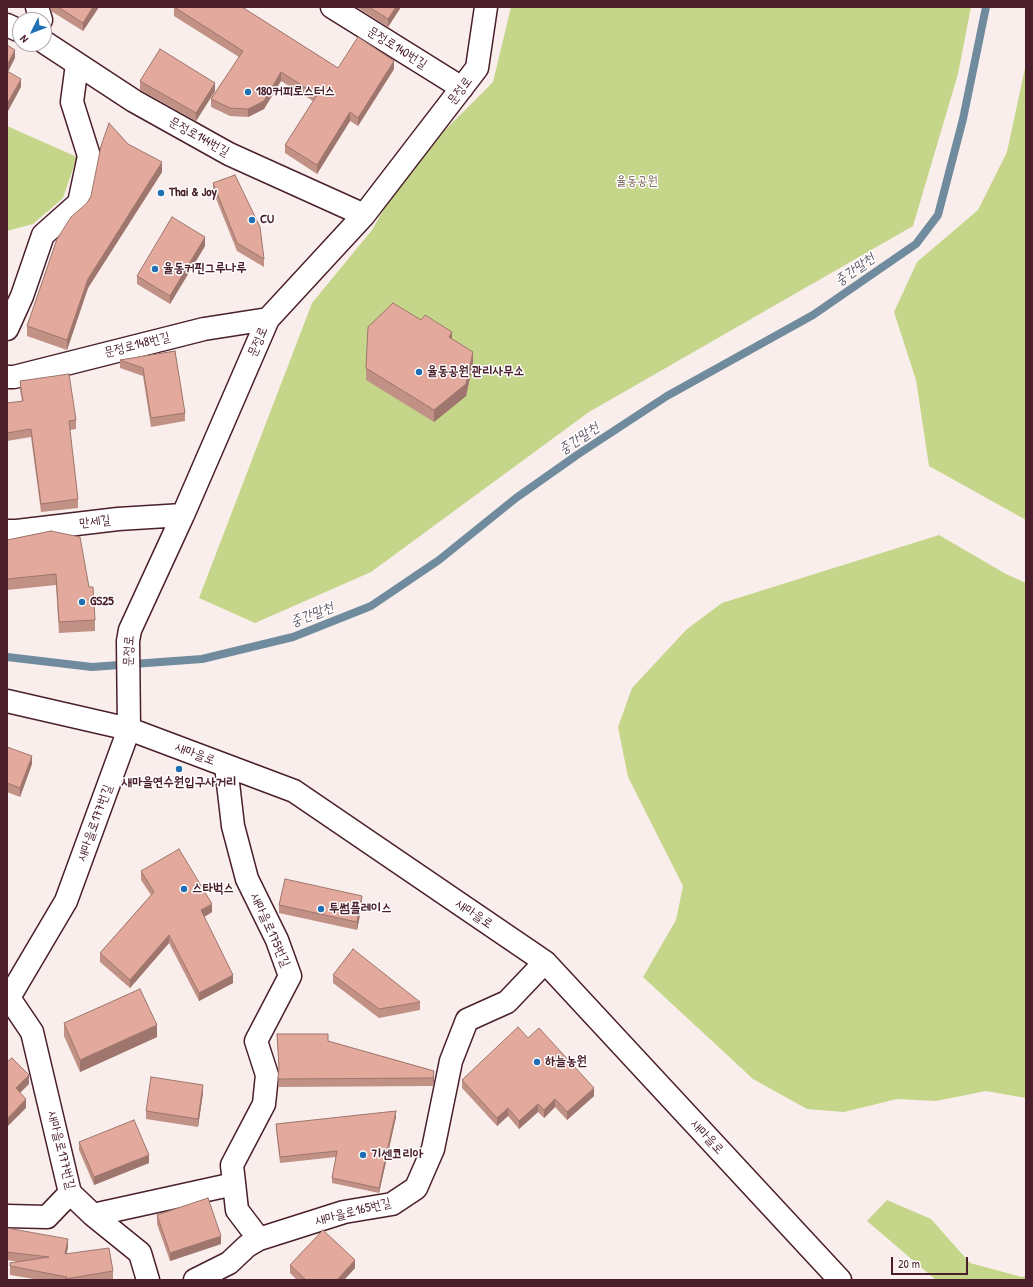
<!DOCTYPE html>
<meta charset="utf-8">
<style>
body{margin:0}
#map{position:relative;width:1033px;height:1287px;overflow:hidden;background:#f9eeeb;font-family:"Patrick Hand",sans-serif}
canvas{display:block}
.frame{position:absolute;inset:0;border:8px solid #4a1f2b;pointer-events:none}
.north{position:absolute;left:12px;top:12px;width:40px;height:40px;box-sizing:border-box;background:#fff;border:1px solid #b7a5aa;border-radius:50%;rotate:228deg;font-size:11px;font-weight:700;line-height:16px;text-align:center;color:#4a1f2b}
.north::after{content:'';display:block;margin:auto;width:14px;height:18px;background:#1f6fb2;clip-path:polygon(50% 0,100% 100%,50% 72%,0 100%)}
.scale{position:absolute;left:891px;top:1257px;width:77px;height:18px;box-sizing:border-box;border:2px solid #4a1f2b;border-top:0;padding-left:5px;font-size:12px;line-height:14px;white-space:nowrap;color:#4a1f2b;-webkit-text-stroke:3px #fff;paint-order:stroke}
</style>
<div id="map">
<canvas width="1033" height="1287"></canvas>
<div class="frame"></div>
<div class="north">N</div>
<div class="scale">20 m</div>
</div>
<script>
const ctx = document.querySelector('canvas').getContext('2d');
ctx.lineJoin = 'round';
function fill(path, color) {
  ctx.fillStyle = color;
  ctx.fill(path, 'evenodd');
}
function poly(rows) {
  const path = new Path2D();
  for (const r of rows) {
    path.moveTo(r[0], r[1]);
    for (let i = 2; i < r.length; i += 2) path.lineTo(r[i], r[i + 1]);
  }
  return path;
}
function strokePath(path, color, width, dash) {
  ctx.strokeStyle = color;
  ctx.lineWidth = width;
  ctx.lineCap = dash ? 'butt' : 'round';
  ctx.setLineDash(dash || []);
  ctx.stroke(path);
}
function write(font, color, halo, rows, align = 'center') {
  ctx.font = font + ' "Patrick Hand","Poor Story",sans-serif';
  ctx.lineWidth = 3;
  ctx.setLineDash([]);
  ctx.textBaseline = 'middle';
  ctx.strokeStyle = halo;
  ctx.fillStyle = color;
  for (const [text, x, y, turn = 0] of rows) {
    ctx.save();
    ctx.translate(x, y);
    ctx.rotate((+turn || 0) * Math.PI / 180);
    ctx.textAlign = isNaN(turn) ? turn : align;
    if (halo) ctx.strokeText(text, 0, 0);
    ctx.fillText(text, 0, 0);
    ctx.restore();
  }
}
const green = poly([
 [511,7,971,7,958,74,913,226,589,412,371,572,255,623,199,598,312,303,372,230,407,168,493,82],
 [1026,63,1026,520,929,466,916,380,894,312,917,262,978,210,1007,152],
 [7,126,77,157,63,198,33,224,7,231],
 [939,535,1006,574,1026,583,1026,1098,986,1091,936,1101,897,1099,844,1112,807,1109,753,1079,643,977,676,920,683,886,628,777,618,727,632,688,687,629,722,603],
 [887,1200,931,1219,970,1263,1022,1277,1026,1276,1026,1280,936,1280,867,1221]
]);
const stream = poly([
 [7,657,92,667,202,659,293,637,371,606,439,560,516,498,577,455,667,396,813,315,916,244,938,215,963,119,986,7]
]);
const minor = poly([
 [37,7,41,20],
 [332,7,462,88],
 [7,25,20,31],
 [44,42,134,101,229,154,364,215],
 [7,329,22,296,43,235,79,203,89,156,72,102,77,64],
 [7,377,14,377,204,329,268,319],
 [7,531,17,531,118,519,183,515],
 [7,701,129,729,294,791,545,962,840,1280],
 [226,766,233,826,247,879,277,940,290,976,256,1041,267,1075,264,1104,232,1165,237,1210,259,1239],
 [9,998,32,1032,70,1193,93,1215,140,1253,148,1280],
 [7,1001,66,901,129,729,128,641,130,630,183,515,268,319,364,215,477,68,486,7],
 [93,1215,234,1184],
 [7,1216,47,1217,70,1193],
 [195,1280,229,1263,247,1246,259,1239,344,1212,392,1204,416,1188,433,1149,451,1061,467,1020,507,1002,545,962]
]);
const wall = poly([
 [50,7,99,7,83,31,51,11],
 [174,7,242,7,338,68,394,69,358,126,350,121,317,174,285,153,285,145,313,101,281,81,264,109,248,117,230,116,211,107,211,99,239,57,174,16],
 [358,7,401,7,388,27,358,8],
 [140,81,215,91,196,121,140,90],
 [128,144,162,172,88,288,67,350,27,336,27,326,87,203],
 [213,183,264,259,264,267,237,251,213,191],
 [205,246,170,304,137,284,137,276],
 [452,339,473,364,466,396,434,422,366,380,366,368],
 [175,351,185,413,185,421,151,427,143,376,120,368,120,360],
 [20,381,76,420,76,429,70,430,78,499,78,508,41,512,31,437,7,441,7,403,22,401,20,390],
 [51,531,95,620,95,631,59,633,56,585,7,590,7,540],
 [7,747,32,764,20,797,7,792],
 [141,871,212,912,204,917,233,983,199,1001,169,943,130,988,100,962,100,953,151,895,141,880],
 [279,905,362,905,357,930,279,913],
 [333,975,420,1002,420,1010,379,1018,333,983],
 [64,1023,157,1037,80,1072,64,1036],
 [277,1034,328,1041,434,1071,434,1080,433,1086,278,1087,279,1071],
 [528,1038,594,1096,567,1120,555,1107,544,1118,538,1112,519,1129,508,1116,497,1126,462,1088,462,1080],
 [203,1093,198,1127,146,1119,146,1111],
 [396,1117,379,1193,332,1183,332,1178,336,1157,280,1163,276,1129,276,1124],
 [79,1142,149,1163,94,1185,79,1150],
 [157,1215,221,1244,170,1261,157,1224],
 [7,1228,68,1247,66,1254,113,1271,113,1280,40,1280,10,1275,10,1263,18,1262,7,1260],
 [290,1265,355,1268,344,1280,297,1280,290,1273]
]);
const shadedWall = poly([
 [93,7,99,7,83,31,83,23],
 [396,7,401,7,388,27,388,19],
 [15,50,15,58,7,74,7,65],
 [394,61,394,69,358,126,358,118],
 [281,72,281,81,264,109,248,117,248,109],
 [21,79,21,87,7,113,7,104],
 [215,83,215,91,196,121,196,113],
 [350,112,350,121,317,174,317,165],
 [162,162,162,172,88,288,67,350,67,340,88,279],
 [205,237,205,246,170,304,170,296],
 [8,278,8,290,7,290,7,279],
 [452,332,452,344,449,337],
 [473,352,473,364,466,396,434,422,434,410],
 [32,756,32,764,20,797,20,788],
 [362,896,362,905,357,930,357,922],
 [212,904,212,912,201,919,201,910],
 [169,935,169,943,130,988,130,980],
 [233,975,233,983,199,1001,199,993],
 [157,1025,157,1037,80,1072,80,1060],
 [434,1071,434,1080,433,1086,433,1078],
 [29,1075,29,1084,16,1097,16,1088],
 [203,1085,203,1093,198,1127,198,1119],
 [594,1088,594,1096,567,1120,567,1112],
 [26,1099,26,1108,7,1127,7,1119],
 [555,1099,555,1107,544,1118,544,1110],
 [538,1104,538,1112,519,1129,519,1121],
 [508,1108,508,1116,497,1126,497,1118],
 [396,1111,396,1117,379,1193,379,1188],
 [149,1155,149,1163,94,1185,94,1177],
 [221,1236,221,1244,170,1261,170,1253],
 [68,1239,68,1247,65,1263,65,1254],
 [355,1260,355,1268,344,1280,337,1280]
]);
const building = poly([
 [58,7,93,7,83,23,58,7],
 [174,7,242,7,338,68,358,37,394,61,358,118,350,112,317,165,285,145,317,95,281,72,264,101,248,109,230,108,211,99,243,51,174,7],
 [369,7,396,7,388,19,369,7],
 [7,45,15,50,7,65,7,45],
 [160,49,215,83,196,113,140,81,160,49],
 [7,71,21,79,7,104,7,71],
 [109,123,128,144,162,162,88,279,67,340,27,326,57,239,71,217,87,203,91,196,101,146,109,123],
 [235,175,260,227,264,259,237,243,213,183,235,175],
 [172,217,205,237,170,296,137,276,172,217],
 [393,303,421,320,425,315,452,332,449,337,473,352,466,384,434,410,366,368,368,327,393,303],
 [175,351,185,413,151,418,143,368,120,360,175,351],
 [69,374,76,420,69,421,78,499,41,504,31,429,7,433,7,403,23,401,20,381,69,374],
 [51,531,80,537,89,587,93,587,95,620,59,622,56,574,7,579,7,540,51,531],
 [7,747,32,756,20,788,7,783,7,747],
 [179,849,212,904,201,910,233,975,199,993,169,935,130,980,100,953,154,892,141,871,179,849],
 [285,879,362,896,357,922,279,905,285,879],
 [353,949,420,1002,379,1009,333,975,353,949],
 [140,989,157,1025,80,1060,64,1023,140,989],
 [518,1027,528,1038,539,1028,594,1088,567,1112,555,1099,544,1110,538,1104,519,1121,508,1108,497,1118,462,1080,518,1027],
 [277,1034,328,1034,328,1041,434,1071,433,1078,278,1079,279,1068,277,1034],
 [12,1058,29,1075,16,1088,26,1099,7,1119,7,1062,12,1058],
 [151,1077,203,1085,198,1119,146,1111,151,1077],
 [396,1111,379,1188,332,1178,337,1151,280,1157,276,1124,396,1111],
 [134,1120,149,1155,94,1177,79,1142,134,1120],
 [208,1198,221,1236,170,1253,157,1215,208,1198],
 [7,1228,68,1239,65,1254,109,1248,113,1271,65,1279,67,1277,10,1266,10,1263,49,1257,7,1252,7,1228],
 [323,1230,355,1260,337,1280,306,1280,290,1265,323,1230]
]);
const markers = [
 [248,92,4,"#1f6fb2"],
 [161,193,4,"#1f6fb2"],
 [252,220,4,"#1f6fb2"],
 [155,269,4,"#1f6fb2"],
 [419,372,4,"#1f6fb2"],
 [82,602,4,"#1f6fb2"],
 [179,769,4,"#1f6fb2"],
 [184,889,4,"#1f6fb2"],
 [321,909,4,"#1f6fb2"],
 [537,1062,4,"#1f6fb2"],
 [363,1155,4,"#1f6fb2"]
];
const streetNames = [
 ["문정로140번길",397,48,32],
 ["문정로",460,91,-53],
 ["문정로144번길",199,137,29],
 ["문정로",258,342,-67],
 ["문정로148번길",137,345,-14],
 ["만세길",95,522,-7],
 ["문정로",129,651,-87],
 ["새마을로",195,754,21],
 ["새마을로177번길",95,823,-70],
 ["새마을로",474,914,34],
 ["새마을로175번길",270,930,66],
 ["새마을로",707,1137,47],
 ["새마을로177번길",61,1150,76],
 ["새마을로165번길",353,1212,-14]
];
const poiNames = [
 ["180커피로스터스",256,92],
 ["Thai & Joy",169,193],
 ["CU",260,220],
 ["율동커핀그루나루",163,269],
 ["율동공원 관리사무소",427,372],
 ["GS25",90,602],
 ["새마을연수원입구사거리",179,783,"center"],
 ["스타벅스",192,889],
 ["투썸플레이스",329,909],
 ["하늘농원",545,1062],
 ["기센코리아",371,1155]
];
const parkNames = [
 ["율동공원",637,182]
];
const waterNames = [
 ["중간말천",855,270,-35],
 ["중간말천",579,439,-34],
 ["중간말천",312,615,-21]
];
fill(green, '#c5d68a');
strokePath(stream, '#708b9e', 8);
strokePath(minor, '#4a1f2b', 25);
strokePath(minor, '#fff', 22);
fill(wall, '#c29186');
fill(shadedWall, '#9e766d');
fill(building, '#e2a99c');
strokePath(building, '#9e766d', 1);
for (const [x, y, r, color] of markers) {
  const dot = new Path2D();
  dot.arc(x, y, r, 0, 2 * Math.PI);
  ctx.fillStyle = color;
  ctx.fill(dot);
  strokePath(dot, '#fff', 1.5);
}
write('13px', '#4a1f2b', '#fff', streetNames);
write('bold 13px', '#4a1f2b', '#fff', poiNames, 'left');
write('13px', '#6f5648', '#fff', parkNames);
write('italic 14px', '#5d5565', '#fff', waterNames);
</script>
